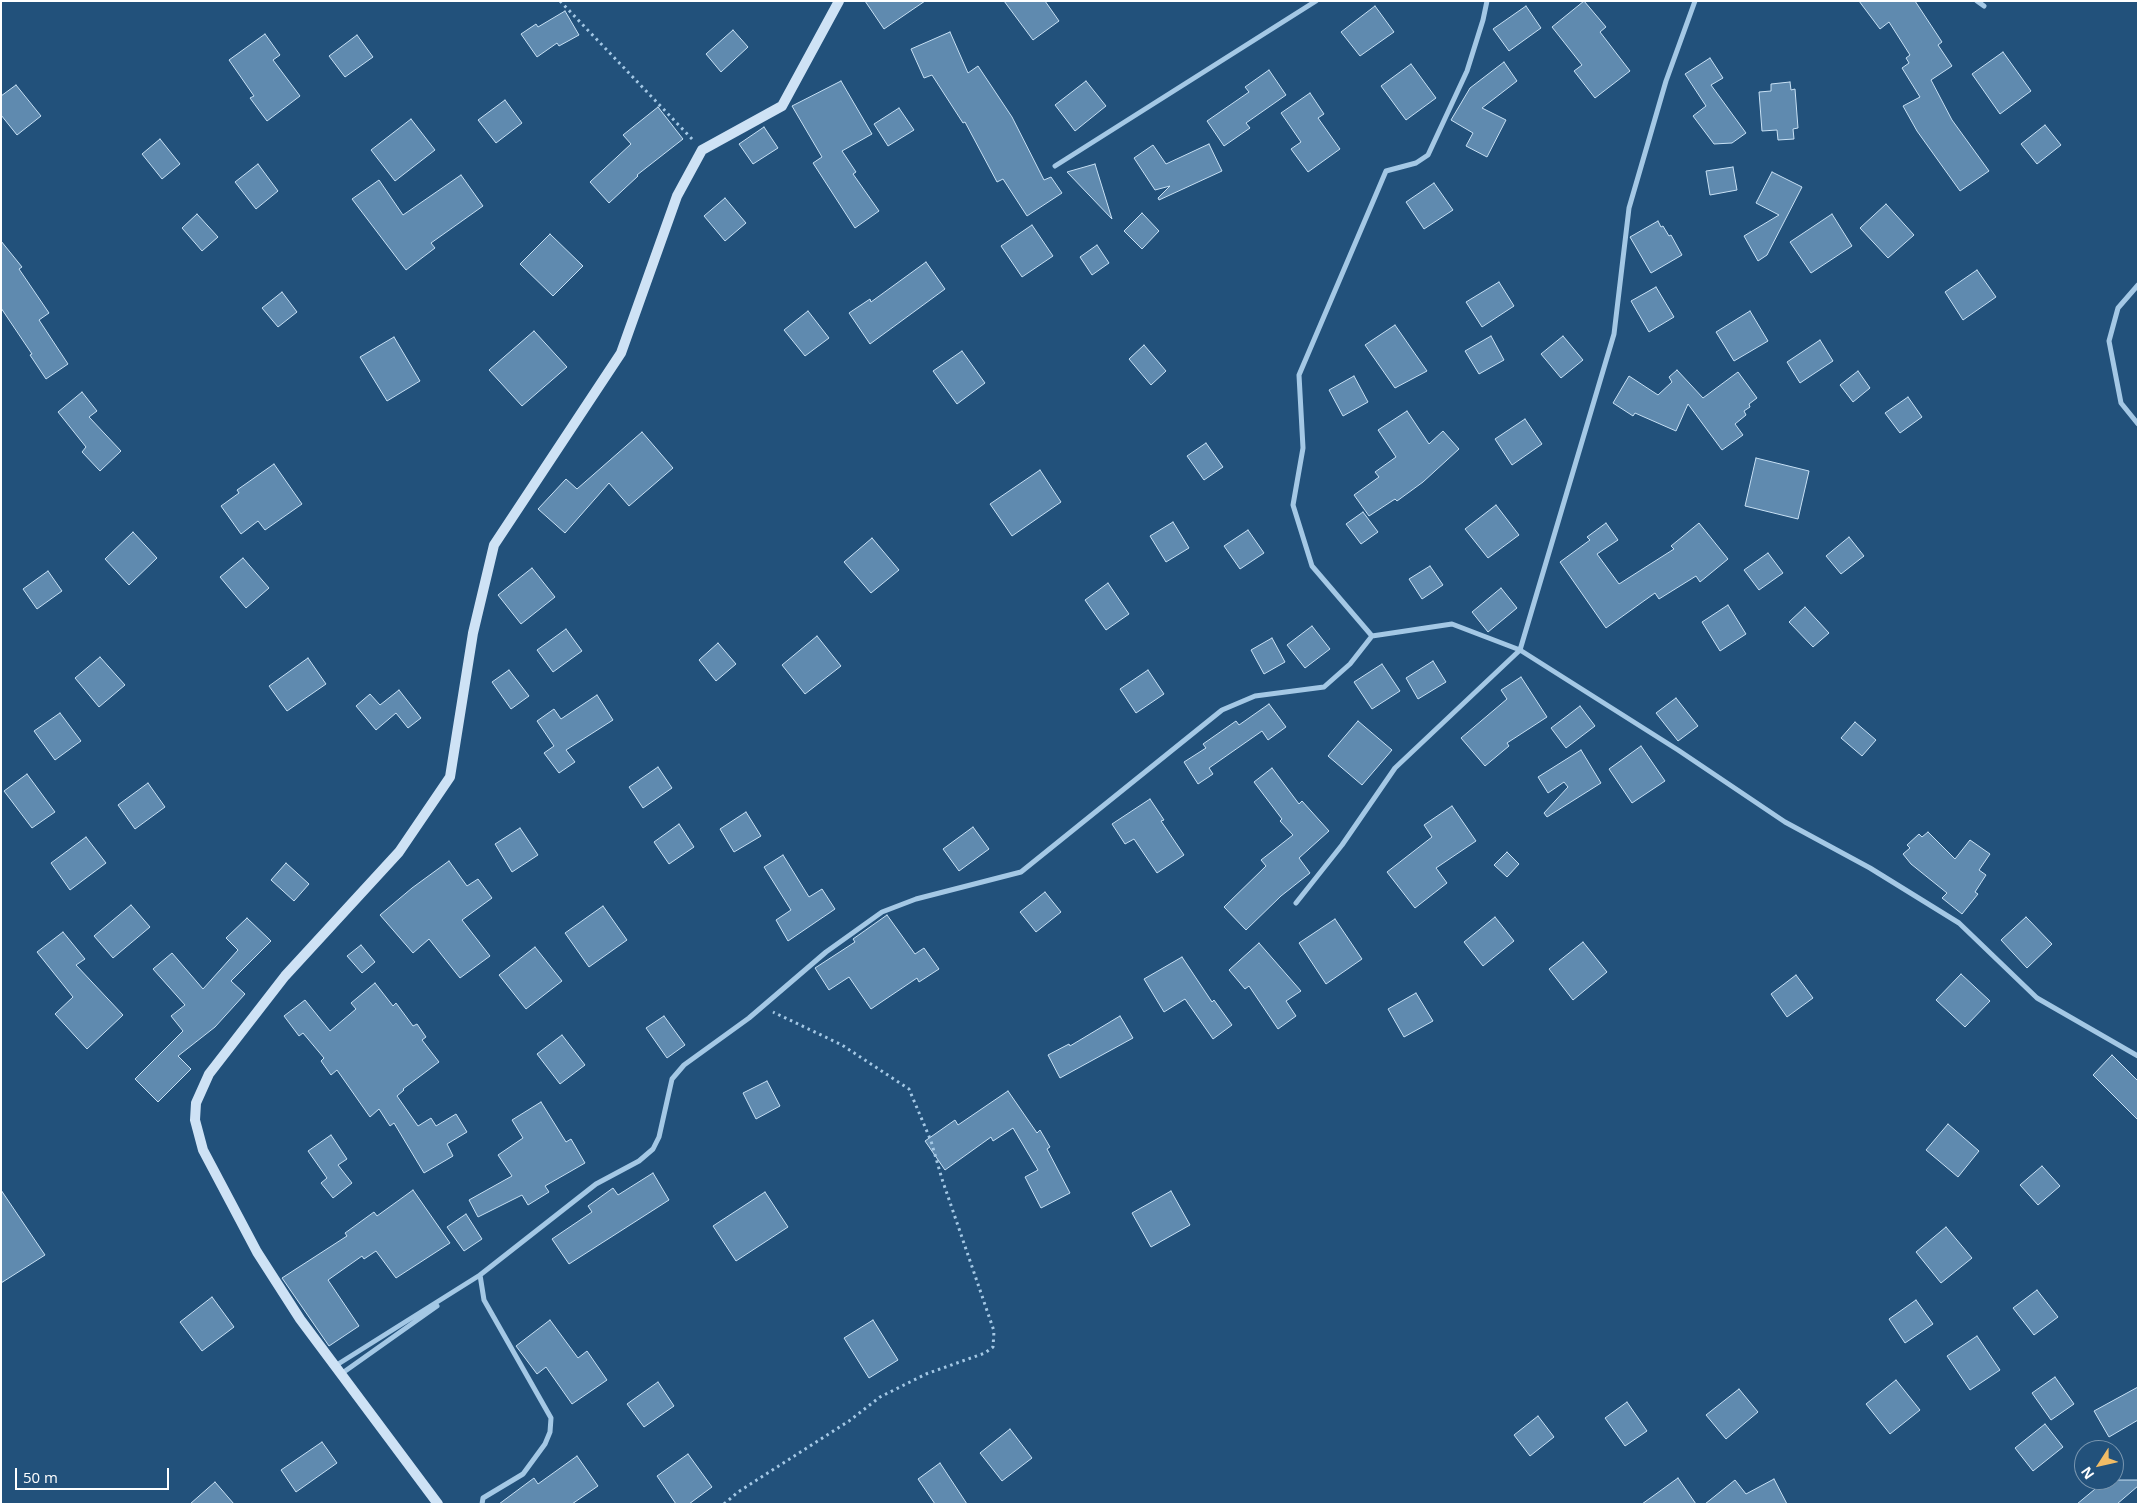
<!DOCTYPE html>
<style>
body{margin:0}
#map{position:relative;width:2139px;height:1505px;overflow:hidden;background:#22517b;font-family:"Open Sans",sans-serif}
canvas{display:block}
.frame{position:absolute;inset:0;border:2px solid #fff;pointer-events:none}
.north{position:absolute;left:2074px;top:1440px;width:50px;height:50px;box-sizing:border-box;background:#22517b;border:1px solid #7a97b0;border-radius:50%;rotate:235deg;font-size:14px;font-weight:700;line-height:20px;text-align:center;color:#fff}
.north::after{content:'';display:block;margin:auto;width:18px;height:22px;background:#f1bc66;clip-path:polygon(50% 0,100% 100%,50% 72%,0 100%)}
.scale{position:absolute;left:15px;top:1468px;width:154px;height:22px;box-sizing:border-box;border:2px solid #fff;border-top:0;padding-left:6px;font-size:15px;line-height:18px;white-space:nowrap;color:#fff;-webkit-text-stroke:4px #22517b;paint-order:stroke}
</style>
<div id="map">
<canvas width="2139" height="1505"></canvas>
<div class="frame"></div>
<div class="north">N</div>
<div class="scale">50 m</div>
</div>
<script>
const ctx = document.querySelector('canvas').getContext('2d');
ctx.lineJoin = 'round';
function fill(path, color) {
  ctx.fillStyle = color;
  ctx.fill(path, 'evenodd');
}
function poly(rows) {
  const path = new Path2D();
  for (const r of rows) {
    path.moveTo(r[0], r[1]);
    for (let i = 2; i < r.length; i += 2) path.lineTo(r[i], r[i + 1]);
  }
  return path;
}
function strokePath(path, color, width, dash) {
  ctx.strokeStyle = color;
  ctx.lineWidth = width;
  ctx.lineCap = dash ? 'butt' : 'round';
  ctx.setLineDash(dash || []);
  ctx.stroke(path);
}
const building = poly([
 [865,1,925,1,884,29,865,1],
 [1004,1,1045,1,1059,21,1033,40,1004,1],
 [1584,1,1606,27,1600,32,1630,71,1595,98,1574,71,1582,65,1552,27,1584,1],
 [1859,1,1915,1,1942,42,1938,45,1952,66,1931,80,1952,120,1989,171,1960,191,1917,131,1903,106,1920,97,1902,68,1909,63,1906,58,1910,55,1889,22,1880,29,1859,1],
 [1375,6,1394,32,1360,56,1341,32,1375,6],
 [1526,6,1541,28,1509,51,1493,29,1526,6],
 [565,11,579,35,559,46,557,43,537,57,521,34,536,24,538,27,565,11],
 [733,30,748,47,721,72,706,54,733,30],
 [950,32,968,73,978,66,1012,117,1044,180,1051,177,1062,193,1027,216,1003,179,997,182,965,122,963,123,932,75,924,78,911,49,950,32],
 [265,34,280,55,273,60,300,96,267,121,250,98,254,96,229,60,265,34],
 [357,35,373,57,345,77,329,56,357,35],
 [2003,52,2031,91,2000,114,1972,74,2003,52],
 [1710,58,1723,78,1711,85,1746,133,1732,143,1714,144,1693,116,1706,106,1685,74,1710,58],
 [1504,62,1517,81,1482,108,1506,120,1487,157,1466,146,1473,133,1451,120,1470,88,1504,62],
 [1411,64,1436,98,1406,120,1381,86,1411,64],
 [1269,70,1286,95,1246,123,1250,128,1224,146,1207,121,1249,92,1245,87,1269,70],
 [841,81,872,134,842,151,856,172,853,174,879,211,855,228,813,163,822,157,792,106,841,81],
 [1086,81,1106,106,1075,131,1055,105,1086,81],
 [1790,82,1791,90,1795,89,1798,128,1793,129,1794,139,1778,140,1777,130,1762,131,1759,92,1771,91,1771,84,1790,82],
 [16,85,41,116,17,135,1,115,1,96,16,85],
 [1310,93,1324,114,1318,118,1340,149,1308,172,1291,149,1301,142,1281,113,1310,93],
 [505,100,522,123,496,143,478,120,505,100],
 [658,107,683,139,637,175,638,176,609,203,590,182,631,144,623,135,658,107],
 [899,108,914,130,888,146,874,124,899,108],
 [411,119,435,150,395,181,371,150,411,119],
 [2045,125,2061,145,2037,164,2021,144,2045,125],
 [764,127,778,148,753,164,739,144,764,127],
 [160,139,180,164,162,179,142,154,160,139],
 [1209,144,1222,171,1159,200,1158,198,1170,186,1155,190,1134,158,1153,145,1166,164,1209,144],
 [258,164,278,191,256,209,235,182,258,164],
 [1095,164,1112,219,1067,172,1095,164],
 [1733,167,1737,190,1710,195,1706,171,1733,167],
 [1772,172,1802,187,1767,255,1758,261,1744,236,1779,215,1756,203,1772,172],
 [461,175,483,206,431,243,435,248,406,270,352,199,379,180,403,215,461,175],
 [1434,183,1453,210,1424,229,1406,202,1434,183],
 [725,198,746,223,725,241,704,216,725,198],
 [1886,204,1914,235,1888,258,1860,228,1886,204],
 [1142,213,1159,231,1142,249,1124,231,1142,213],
 [197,214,218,237,202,251,182,228,197,214],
 [1832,214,1852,246,1811,273,1790,242,1832,214],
 [1658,221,1661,227,1663,226,1669,236,1671,235,1682,255,1651,273,1630,237,1658,221],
 [1032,225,1053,256,1022,277,1001,246,1032,225],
 [550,234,583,266,553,296,520,264,550,234],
 [1,241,22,267,19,269,49,313,39,320,68,364,46,379,30,355,32,354,1,308,1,241],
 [1097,245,1109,263,1092,275,1080,257,1097,245],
 [926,262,945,289,870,344,849,313,870,299,871,302,926,262],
 [1977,270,1996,297,1963,320,1945,292,1977,270],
 [1499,282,1514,306,1482,327,1466,302,1499,282],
 [1656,287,1674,317,1649,332,1631,301,1656,287],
 [282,292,297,312,278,327,262,308,282,292],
 [808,311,829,338,805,356,784,330,808,311],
 [1750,311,1768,341,1734,361,1716,332,1750,311],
 [1395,325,1427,371,1395,388,1365,345,1395,325],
 [534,331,567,367,522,406,489,370,534,331],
 [1491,336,1504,360,1479,374,1465,351,1491,336],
 [1563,336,1583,360,1561,378,1541,354,1563,336],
 [394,337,420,381,387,401,360,357,394,337],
 [1820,340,1833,361,1800,383,1787,362,1820,340],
 [1144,345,1166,371,1151,385,1129,359,1144,345],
 [962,351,985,383,957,404,933,371,962,351],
 [1677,370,1703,398,1738,372,1757,398,1749,404,1750,407,1744,411,1746,415,1735,424,1743,435,1722,450,1688,404,1676,431,1635,413,1633,416,1613,403,1629,376,1658,395,1672,382,1669,377,1677,370],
 [1858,371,1870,388,1853,402,1840,385,1858,371],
 [1354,376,1368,402,1343,416,1329,390,1354,376],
 [82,392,97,411,89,417,121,451,100,471,82,452,86,447,58,412,82,392],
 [1908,397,1922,417,1900,433,1885,413,1908,397],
 [1407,411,1429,444,1443,431,1459,449,1423,482,1397,501,1395,499,1369,516,1354,495,1379,477,1375,472,1396,457,1378,430,1407,411],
 [1525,419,1542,444,1512,465,1495,439,1525,419],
 [642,432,673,468,629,506,609,483,565,533,538,509,566,479,577,489,642,432],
 [1206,443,1223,467,1204,480,1187,456,1206,443],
 [1756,458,1809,471,1798,519,1745,506,1756,458],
 [274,464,302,504,265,530,258,521,241,534,221,506,239,493,237,490,274,464],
 [1040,470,1061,502,1012,536,990,504,1040,470],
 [1496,505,1519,535,1488,558,1465,529,1496,505],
 [1363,512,1378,532,1361,544,1346,524,1363,512],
 [1173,522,1189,548,1166,562,1150,536,1173,522],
 [1606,523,1618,540,1597,554,1619,584,1674,549,1671,546,1699,523,1728,559,1700,582,1696,576,1659,599,1655,593,1606,628,1560,562,1590,540,1587,537,1606,523],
 [1248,530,1264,553,1240,569,1224,546,1248,530],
 [133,532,157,558,129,585,105,559,133,532],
 [1849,537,1864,556,1841,574,1826,556,1849,537],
 [872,538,899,570,871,593,844,562,872,538],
 [1768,553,1783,573,1759,590,1744,570,1768,553],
 [243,558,269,588,246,608,220,577,243,558],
 [1430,566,1443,585,1422,599,1409,579,1430,566],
 [532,568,555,597,521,624,498,595,532,568],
 [48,571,62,591,37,609,23,589,48,571],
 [1108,583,1129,614,1106,630,1085,600,1108,583],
 [1501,588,1517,608,1488,632,1472,612,1501,588],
 [1728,605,1746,634,1720,651,1702,622,1728,605],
 [1805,607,1829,633,1813,647,1789,622,1805,607],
 [1312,626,1330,649,1305,668,1287,645,1312,626],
 [566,629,582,651,553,672,537,650,566,629],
 [817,636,841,666,805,694,782,665,817,636],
 [1272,638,1285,662,1264,674,1251,650,1272,638],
 [718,643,736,664,716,681,699,660,718,643],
 [100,657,125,685,99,707,75,678,100,657],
 [308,658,326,684,287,711,269,686,308,658],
 [1433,661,1446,682,1418,699,1406,678,1433,661],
 [1382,664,1400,691,1372,709,1354,682,1382,664],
 [509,670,529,696,511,709,492,682,509,670],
 [1148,670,1164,694,1136,713,1120,689,1148,670],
 [1521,677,1547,717,1507,743,1509,746,1485,766,1461,738,1507,699,1501,690,1521,677],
 [399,690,421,718,408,728,396,713,376,730,356,706,370,694,380,705,399,690],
 [597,695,613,720,566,750,575,762,559,773,544,753,554,746,537,721,554,709,561,719,597,695],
 [1676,698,1698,726,1678,741,1656,713,1676,698],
 [1269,704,1286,727,1268,740,1262,731,1209,768,1213,774,1198,784,1184,762,1206,748,1203,744,1236,721,1239,725,1269,704],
 [1580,706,1595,726,1566,748,1551,728,1580,706],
 [60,713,81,741,55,760,34,731,60,713],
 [1358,721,1392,750,1362,785,1328,756,1358,721],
 [1855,722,1876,740,1862,756,1841,738,1855,722],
 [1641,746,1665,781,1632,803,1609,769,1641,746],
 [1581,750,1601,783,1547,817,1544,813,1568,787,1564,782,1548,793,1538,777,1581,750],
 [658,767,672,788,643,808,629,787,658,767],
 [1272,768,1299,804,1302,801,1329,831,1299,858,1310,873,1281,896,1246,930,1224,907,1266,866,1261,860,1293,835,1280,821,1282,819,1254,782,1272,768],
 [27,774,55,812,32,828,4,791,27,774],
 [148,783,165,807,135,829,118,805,148,783],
 [1150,799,1164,820,1161,821,1184,855,1157,873,1134,839,1125,844,1112,824,1150,799],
 [1452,806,1476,841,1436,868,1447,883,1415,908,1387,872,1432,837,1424,825,1452,806],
 [746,812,761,836,734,852,720,829,746,812],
 [679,824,694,847,669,864,654,842,679,824],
 [973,827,989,849,959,871,943,849,973,827],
 [520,828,538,855,512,872,495,844,520,828],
 [1928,832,1955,859,1970,840,1990,854,1979,870,1986,875,1975,892,1978,894,1962,914,1942,898,1947,893,1911,864,1903,854,1910,848,1907,845,1919,834,1922,837,1928,832],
 [86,837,106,863,70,890,51,863,86,837],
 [1507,852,1519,864,1507,877,1494,865,1507,852],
 [783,855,809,897,822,889,835,909,788,941,776,920,791,910,764,867,783,855],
 [449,861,467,886,478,879,492,898,462,920,490,956,460,978,429,939,413,953,380,915,412,888,449,861],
 [286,863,309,884,294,901,271,880,286,863],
 [1045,892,1061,912,1036,932,1020,912,1045,892],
 [131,905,150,927,113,958,94,936,131,905],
 [603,906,627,940,589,967,565,933,603,906],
 [887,915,915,954,924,948,939,969,919,982,917,978,871,1009,849,977,829,990,815,968,855,942,853,939,887,915],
 [1495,917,1514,941,1483,966,1464,942,1495,917],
 [2026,917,2052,944,2027,968,2001,940,2026,917],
 [247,918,271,941,231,981,245,994,215,1027,178,1056,191,1069,158,1102,135,1079,183,1031,171,1016,185,1005,153,969,172,953,203,989,238,950,226,938,247,918],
 [1335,919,1362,959,1326,984,1299,943,1335,919],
 [63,932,85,959,76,965,123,1015,87,1049,55,1014,73,997,37,952,63,932],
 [1583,942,1607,972,1573,1000,1549,969,1583,942],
 [1259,943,1301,991,1286,1001,1296,1016,1278,1029,1249,986,1245,989,1229,970,1259,943],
 [361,945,375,962,362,973,347,956,361,945],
 [535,947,562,981,526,1009,499,975,535,947],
 [1182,957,1212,1002,1214,1000,1232,1025,1213,1039,1185,999,1164,1012,1144,979,1182,957],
 [1961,974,1990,1001,1965,1027,1936,1000,1961,974],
 [1796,975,1813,998,1787,1017,1771,994,1796,975],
 [375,983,393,1006,396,1003,413,1026,417,1024,426,1037,422,1040,439,1062,403,1089,404,1090,397,1096,418,1126,431,1118,436,1126,456,1114,467,1132,447,1144,453,1156,424,1173,394,1123,390,1126,379,1109,370,1117,337,1070,331,1075,321,1061,324,1058,303,1033,299,1036,284,1016,305,1000,330,1031,356,1009,351,1003,375,983],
 [1416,993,1433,1021,1404,1037,1388,1009,1416,993],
 [664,1016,685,1045,667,1058,646,1028,664,1016],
 [1120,1016,1133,1038,1060,1078,1048,1055,1069,1044,1070,1046,1120,1016],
 [562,1035,585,1065,560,1084,537,1054,562,1035],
 [2112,1055,2138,1081,2138,1120,2093,1075,2112,1055],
 [767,1081,780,1106,756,1119,743,1093,767,1081],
 [1008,1091,1037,1133,1040,1130,1050,1147,1047,1149,1070,1193,1041,1208,1025,1177,1038,1170,1013,1128,993,1141,991,1137,945,1170,925,1141,955,1120,958,1125,1008,1091],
 [541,1102,566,1142,571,1139,585,1163,545,1186,549,1192,528,1205,522,1195,478,1217,469,1200,512,1176,498,1155,523,1138,512,1120,541,1102],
 [1948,1124,1979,1151,1958,1177,1926,1150,1948,1124],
 [331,1135,347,1159,338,1165,352,1183,333,1198,321,1183,327,1178,308,1151,331,1135],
 [2042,1166,2060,1186,2038,1205,2020,1185,2042,1166],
 [653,1173,669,1200,569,1264,552,1239,592,1212,588,1206,613,1188,618,1195,653,1173],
 [1,1190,45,1255,1,1283,1,1190],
 [413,1190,450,1243,396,1278,376,1251,364,1259,362,1256,328,1280,359,1326,329,1346,282,1278,347,1236,345,1233,374,1212,377,1216,413,1190],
 [1171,1191,1190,1225,1151,1247,1132,1213,1171,1191],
 [765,1192,788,1227,736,1261,713,1226,765,1192],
 [466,1214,482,1239,464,1251,447,1227,466,1214],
 [1946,1227,1972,1258,1941,1283,1916,1252,1946,1227],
 [2037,1290,2058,1317,2034,1335,2013,1308,2037,1290],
 [212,1297,234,1327,202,1351,180,1322,212,1297],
 [1916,1300,1933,1324,1905,1343,1889,1319,1916,1300],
 [550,1320,578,1358,587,1351,607,1380,572,1404,546,1367,537,1374,516,1346,550,1320],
 [873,1320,898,1360,869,1378,844,1338,873,1320],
 [1977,1336,2000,1370,1970,1390,1947,1356,1977,1336],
 [2055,1377,2074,1404,2051,1420,2032,1393,2055,1377],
 [1896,1380,1920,1410,1890,1434,1866,1404,1896,1380],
 [658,1382,674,1406,644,1427,627,1404,658,1382],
 [2138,1387,2138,1420,2109,1437,2094,1411,2138,1387],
 [1739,1389,1758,1412,1726,1439,1706,1415,1739,1389],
 [1627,1402,1647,1431,1625,1446,1605,1418,1627,1402],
 [1538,1416,1554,1437,1530,1456,1514,1435,1538,1416],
 [2045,1424,2063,1447,2033,1471,2015,1448,2045,1424],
 [1010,1429,1032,1458,1002,1481,980,1453,1010,1429],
 [322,1442,337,1463,296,1492,281,1470,322,1442],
 [688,1454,712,1487,689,1504,676,1504,657,1476,688,1454],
 [577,1456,598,1486,572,1504,499,1504,534,1478,538,1484,577,1456],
 [940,1463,967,1504,935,1504,918,1479,940,1463],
 [1678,1478,1696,1504,1642,1504,1678,1478],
 [1774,1479,1787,1504,1705,1504,1735,1480,1746,1494,1774,1479],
 [2106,1480,2138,1480,2138,1486,2117,1504,2077,1504,2106,1480],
 [215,1482,234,1504,190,1504,215,1482]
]);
const path = poly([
 [560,1,693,140],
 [724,1504,738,1492,849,1421,880,1397,926,1374,985,1353,993,1347,994,1331,942,1179,931,1141,909,1089,842,1045,773,1012]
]);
const minor = poly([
 [1977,1,1984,6],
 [1055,166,1316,1],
 [2138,285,2118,308,2109,341,2121,403,2138,424],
 [1372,636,1452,624,1520,650,1678,750,1785,822,1870,868,1959,923,2037,998,2138,1056],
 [1296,903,1342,845,1395,768,1520,650,1614,334,1629,208,1666,81,1695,1],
 [335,1366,480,1275],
 [341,1374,437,1306],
 [482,1504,483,1498,523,1474,545,1444,550,1432,551,1418,484,1300,480,1275,596,1184,639,1161,653,1149,659,1137,672,1079,684,1065,749,1018,826,952,882,912,916,899,1021,872,1222,710,1255,696,1324,687,1350,664,1372,636,1312,566,1293,505,1303,448,1299,375,1386,171,1416,163,1428,155,1467,71,1483,20,1487,1]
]);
const secondary = poly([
 [438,1504,300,1319,257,1252,203,1150,195,1120,196,1103,209,1074,285,976,399,852,450,777,473,633,494,545,621,353,677,196,702,150,782,106,839,1]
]);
fill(building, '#5f8aaf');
strokePath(building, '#c7e0f4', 1);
strokePath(path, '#a4c8e5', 3, [2.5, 4]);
strokePath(minor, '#a4c8e5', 5);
strokePath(secondary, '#cee2f5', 10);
</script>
